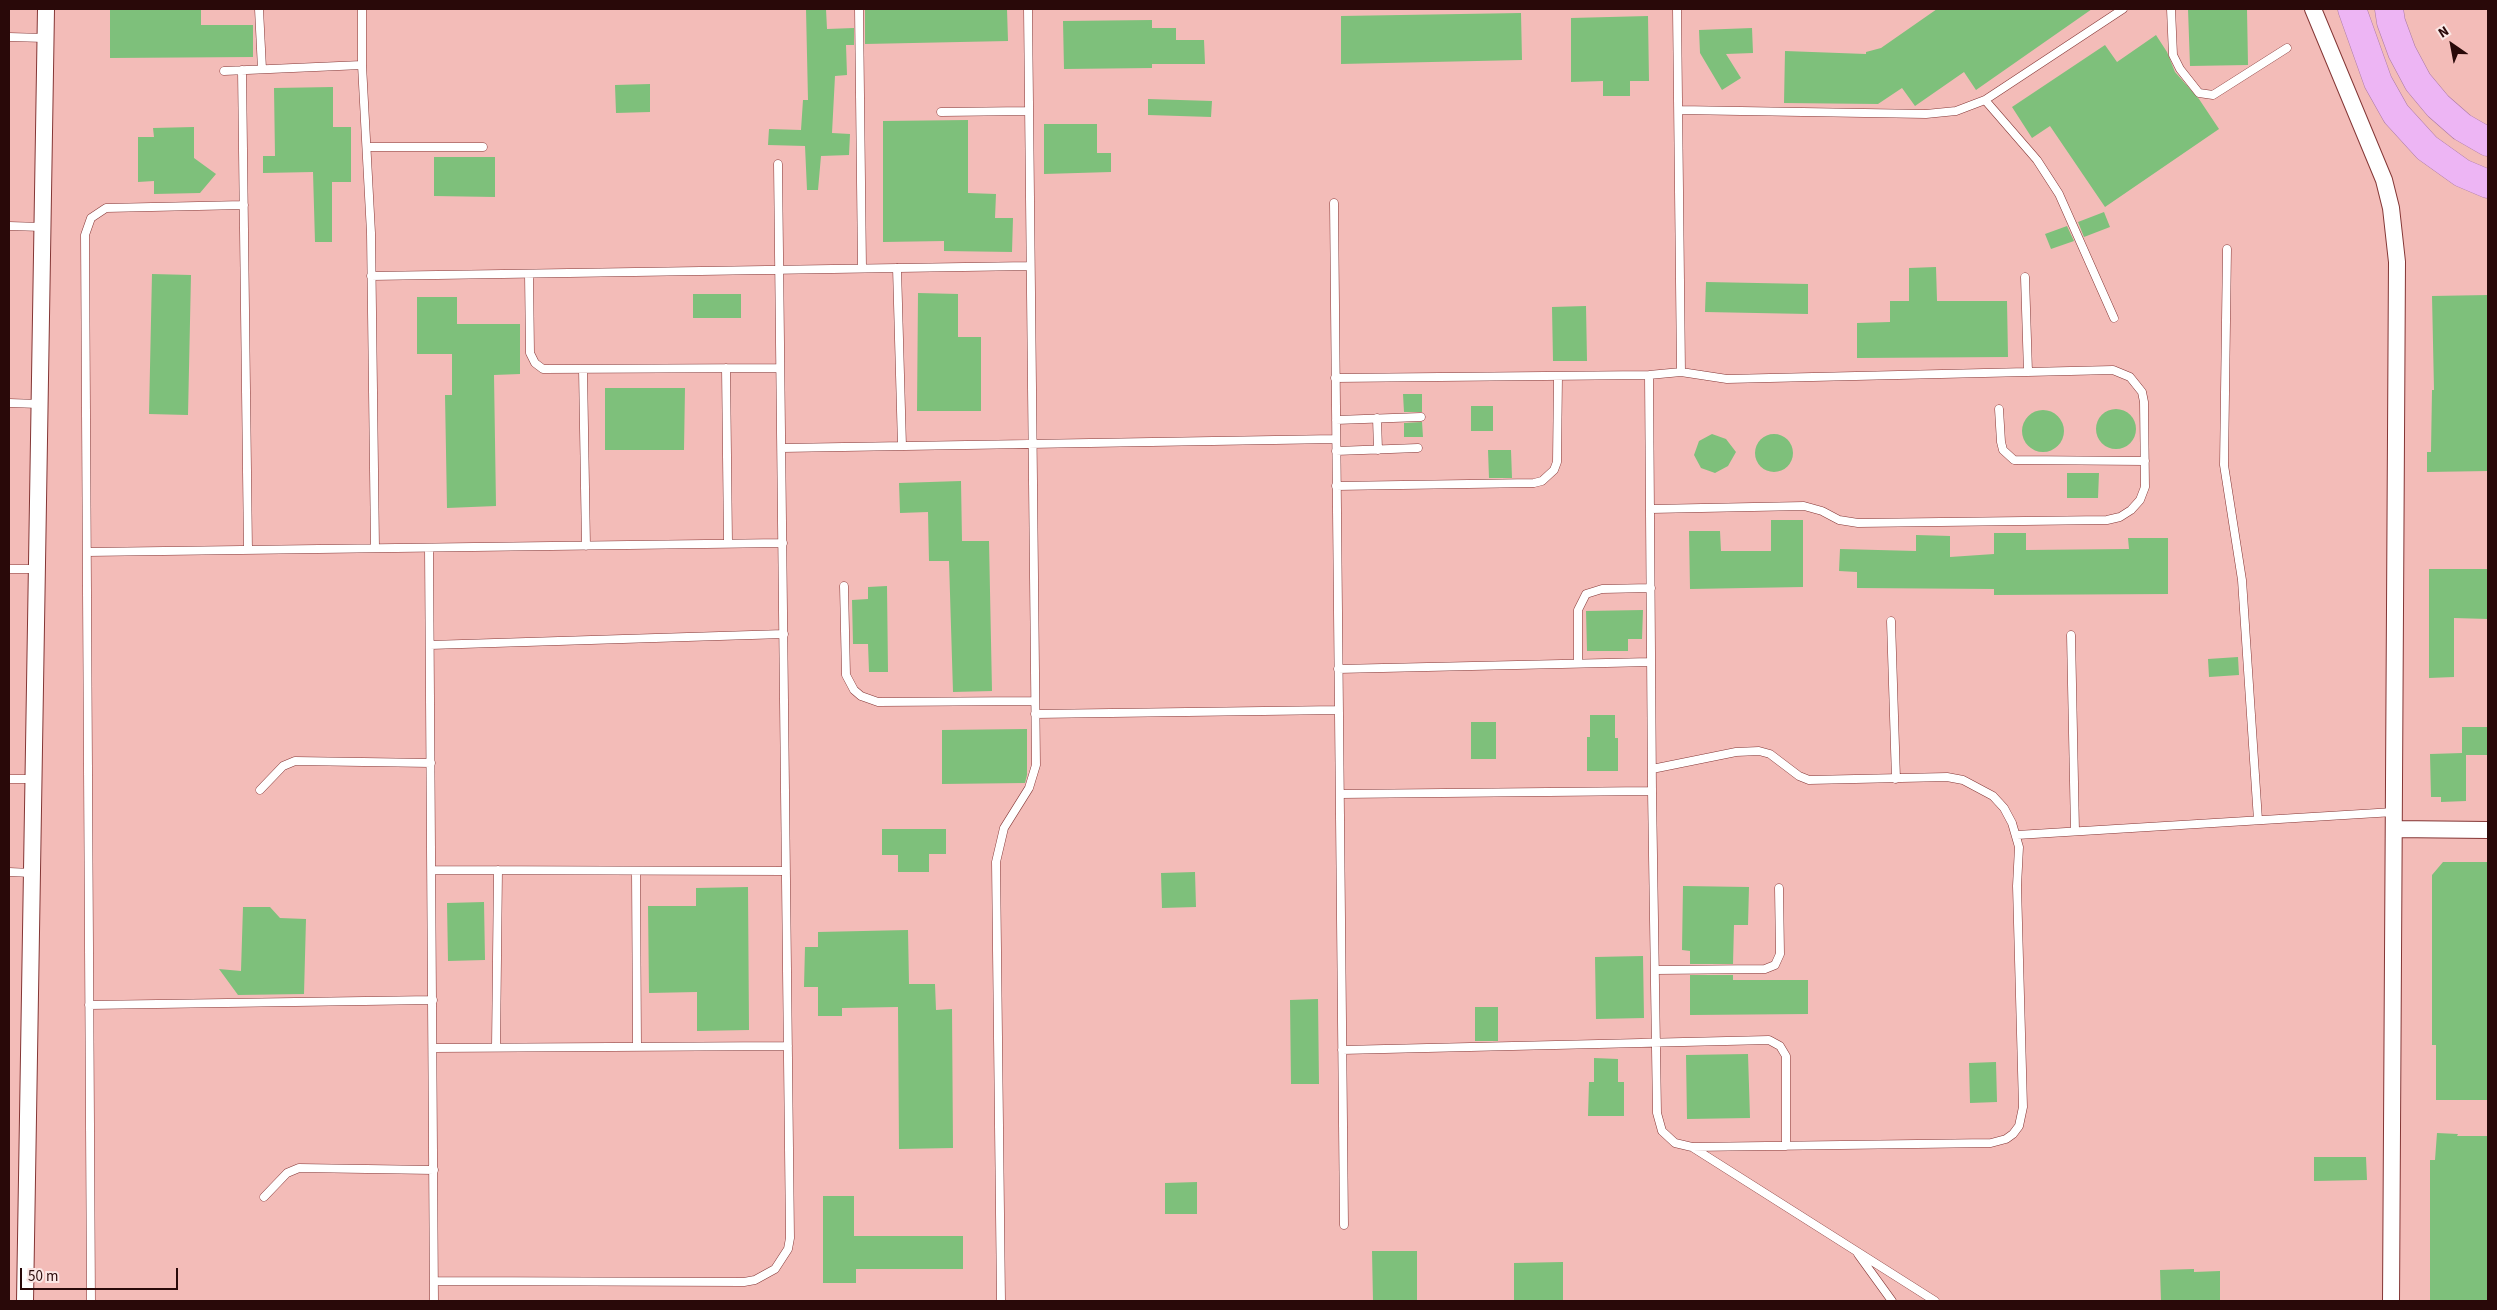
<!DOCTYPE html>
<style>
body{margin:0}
#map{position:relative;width:2497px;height:1310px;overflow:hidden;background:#f3bcb8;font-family:"Source Sans 3",sans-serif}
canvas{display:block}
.frame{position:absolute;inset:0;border:10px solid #290909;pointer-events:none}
.north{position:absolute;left:2427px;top:20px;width:50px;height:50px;-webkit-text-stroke:4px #fbe7e5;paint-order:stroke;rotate:327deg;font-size:14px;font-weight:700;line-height:20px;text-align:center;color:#290909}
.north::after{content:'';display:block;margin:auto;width:18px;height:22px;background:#290909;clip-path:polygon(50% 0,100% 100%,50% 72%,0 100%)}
.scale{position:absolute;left:20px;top:1268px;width:158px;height:22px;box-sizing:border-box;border:2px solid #290909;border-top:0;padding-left:6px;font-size:15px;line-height:18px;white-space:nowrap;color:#290909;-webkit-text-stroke:4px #fbe7e5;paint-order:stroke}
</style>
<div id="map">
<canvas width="2497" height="1310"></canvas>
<div class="frame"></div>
<div class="north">N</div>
<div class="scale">50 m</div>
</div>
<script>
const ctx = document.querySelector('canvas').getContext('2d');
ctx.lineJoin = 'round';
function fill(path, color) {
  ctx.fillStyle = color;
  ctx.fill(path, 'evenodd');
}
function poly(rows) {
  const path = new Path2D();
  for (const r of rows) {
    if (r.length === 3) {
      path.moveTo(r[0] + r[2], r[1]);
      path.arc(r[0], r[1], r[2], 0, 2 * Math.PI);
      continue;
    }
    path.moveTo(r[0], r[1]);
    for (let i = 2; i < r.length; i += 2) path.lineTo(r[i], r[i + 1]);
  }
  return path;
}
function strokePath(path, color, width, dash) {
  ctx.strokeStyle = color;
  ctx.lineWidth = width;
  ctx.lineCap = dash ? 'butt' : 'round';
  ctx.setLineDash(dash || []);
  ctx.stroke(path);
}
const building = poly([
 [110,9,201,9,201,25,253,25,253,57,110,58],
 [806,9,826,9,827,29,854,28,854,45,846,45,847,75,835,76,832,133,850,134,849,155,821,156,818,190,807,190,805,146,768,145,769,129,801,130,803,100,808,100],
 [865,9,1007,9,1008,41,865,44],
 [1937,9,2092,9,1976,90,1964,72,1915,106,1902,88,1878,104,1784,103,1785,51,1866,54,1866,52,1881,48],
 [2188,9,2247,9,2248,65,2190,66],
 [1521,13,1522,60,1341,64,1341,16],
 [1648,16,1649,81,1630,81,1630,96,1603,96,1603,81,1571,82,1571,18],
 [1152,20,1152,28,1176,28,1176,40,1204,40,1205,64,1152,64,1152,68,1064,69,1063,21],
 [1752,28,1753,53,1726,54,1741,78,1722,90,1700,53,1699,30],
 [2156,35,2167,52,2175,72,2199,99,2219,129,2105,207,2050,126,2032,138,2012,107,2105,45,2117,62],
 [650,84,650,112,616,113,615,85],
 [333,87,333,127,351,127,351,182,332,182,332,242,315,242,313,172,263,173,263,156,275,156,274,88],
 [1148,99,1212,101,1211,117,1148,115],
 [968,120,968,193,996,194,995,218,1013,218,1012,252,944,251,944,241,883,242,883,121],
 [1044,124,1097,124,1097,153,1111,153,1111,172,1044,174],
 [194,127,194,158,216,174,200,193,154,194,154,181,138,182,138,137,154,137,153,128],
 [434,157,495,157,495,197,434,196],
 [2104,212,2110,227,2084,237,2078,222],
 [2067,226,2074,241,2051,249,2045,234],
 [1936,267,1937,301,2007,301,2008,357,1857,358,1857,323,1890,322,1890,301,1909,301,1909,268],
 [152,274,191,275,188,415,149,414],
 [1706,282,1808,284,1808,314,1705,312],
 [918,293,958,294,958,337,981,337,981,411,917,411],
 [693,294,741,294,741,318,693,318],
 [2488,295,2488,471,2427,472,2427,452,2431,452,2432,390,2434,390,2432,296],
 [417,297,457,297,457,324,520,324,520,374,494,375,496,506,447,508,445,395,452,395,452,354,417,354],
 [1586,306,1587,361,1553,361,1552,307],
 [605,388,685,388,684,450,605,450],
 [1403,394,1422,394,1422,412,1404,412],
 [1471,406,1493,406,1493,431,1471,431],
 [2116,429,20],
 [2043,431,21],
 [1422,422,1423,437,1404,437,1404,423],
 [1712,434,1726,439,1736,452,1728,466,1715,473,1701,468,1694,455,1699,441],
 [1774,453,19],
 [1488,450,1511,450,1512,478,1489,478],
 [2067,473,2099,473,2098,498,2067,498],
 [961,481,962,541,989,541,992,691,953,692,949,561,929,561,928,512,900,513,899,483],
 [1771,520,1803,520,1803,587,1690,589,1689,531,1720,531,1721,551,1771,551],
 [1994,533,2026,533,2026,550,2129,549,2128,538,2168,538,2168,594,1994,595,1994,589,1857,588,1857,572,1839,571,1840,549,1916,551,1916,535,1950,536,1950,557,1994,554],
 [2429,569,2488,569,2488,619,2454,618,2454,677,2429,678],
 [887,586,888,672,869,672,868,644,853,644,852,600,868,599,868,587],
 [1643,610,1642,639,1628,639,1628,651,1587,651,1586,611],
 [2238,657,2239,675,2209,677,2208,659],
 [1590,715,1615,715,1615,738,1618,738,1618,771,1587,771,1587,737,1590,737],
 [1471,722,1496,722,1496,759,1471,759],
 [2462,727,2488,727,2488,755,2466,755,2466,801,2441,802,2441,797,2431,797,2430,754,2462,753],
 [1027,729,1027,775,1025,783,942,784,942,730],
 [882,829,946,829,946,854,929,854,929,872,898,872,898,855,882,855],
 [2443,862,2488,862,2488,1100,2436,1100,2436,1045,2432,1045,2432,875],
 [1195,872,1196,907,1162,908,1161,873],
 [1683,886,1749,887,1748,925,1734,925,1733,964,1690,964,1690,951,1682,950],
 [748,887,749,1030,697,1031,697,992,649,993,648,906,696,906,696,888],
 [484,902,485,960,448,961,447,903],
 [243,907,270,907,280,918,306,919,304,994,238,995,219,969,241,971],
 [908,930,909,984,935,984,936,1010,952,1009,953,1148,899,1149,898,1007,842,1008,842,1016,818,1016,818,987,804,987,805,947,818,947,818,932],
 [1643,956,1644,1018,1596,1019,1595,957],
 [1690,975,1733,975,1733,980,1808,980,1808,1014,1690,1015],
 [1318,999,1319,1084,1291,1084,1290,1000],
 [1475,1007,1498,1007,1498,1041,1475,1041],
 [1748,1054,1750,1118,1687,1119,1686,1055],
 [1594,1058,1618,1059,1618,1082,1624,1082,1624,1116,1588,1116,1589,1082,1594,1082],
 [1996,1062,1997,1102,1970,1103,1969,1063],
 [2437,1133,2458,1134,2457,1136,2488,1136,2488,1301,2430,1301,2430,1160,2435,1160],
 [2314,1157,2366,1157,2367,1180,2314,1181],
 [1197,1182,1197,1214,1165,1214,1165,1183],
 [823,1196,854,1196,854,1236,963,1236,963,1269,856,1269,856,1283,823,1283],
 [1372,1251,1417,1251,1417,1301,1373,1301],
 [1563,1262,1563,1301,1514,1301,1514,1263],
 [2194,1269,2194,1272,2220,1271,2220,1301,2161,1301,2160,1270]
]);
const lane = poly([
 [259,9,262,69],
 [362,9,362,65,371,233,375,548],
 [859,9,862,268],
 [1677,9,1681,372],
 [2171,9,2173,55,2180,69,2199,93,2213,95,2287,48],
 [9,37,45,38],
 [242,70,248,550],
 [224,71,362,65],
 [1985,100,2037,160,2059,194,2114,318],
 [1679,110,1926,114,1956,111,1985,100,2123,9],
 [941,112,1029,111],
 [368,147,483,147],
 [1334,203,1344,1225],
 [9,226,42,227],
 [2227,249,2224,465,2242,580,2258,820],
 [897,268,902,446],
 [529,274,530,353,535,363,543,369,780,368],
 [371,276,1030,266],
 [2025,277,2028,372],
 [726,368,728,543],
 [583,369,586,546],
 [1649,375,1652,791,1657,1113,1662,1131,1675,1143,1692,1147,1991,1143,2006,1139,2013,1134,2019,1126,2023,1107,2017,886,2019,847,2012,823,2004,808,1993,796,1963,780,1947,777,1809,780,1799,776,1770,754,1759,751,1736,752,1652,769],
 [1335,378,1649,375,1681,372,1727,379,2113,370,2130,377,2142,392,2144,402,2145,487,2140,500,2131,510,2120,517,2107,520,1858,523,1839,520,1822,511,1804,506,1651,509],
 [9,403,39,404],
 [1999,409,2001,442,2003,450,2014,460,2145,461],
 [1377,418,1378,450],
 [1336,420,1421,417],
 [782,448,1336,439],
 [1336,451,1418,448],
 [1336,486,1534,483,1542,481,1554,470,1557,462,1558,376],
 [429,548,434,1301],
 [87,552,783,543],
 [9,569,37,569],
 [844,586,846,675,854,690,861,696,878,702,1035,701],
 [1891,621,1896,779],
 [2071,635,2075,831],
 [430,645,784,634],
 [1578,663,1578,610,1586,594,1602,589,1651,588],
 [1338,669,1651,662],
 [1035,714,1339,710],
 [9,779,33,779],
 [260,790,283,766,295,761,431,763],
 [1340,794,1652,791],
 [2017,835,2394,812],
 [432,870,786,871],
 [636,871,637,1047],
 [9,872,32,873],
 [1655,970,1765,969,1775,965,1780,954,1779,888],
 [89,1005,433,1000],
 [496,1047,498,870],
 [433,1048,788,1046],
 [1342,1050,1769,1040,1780,1046,1786,1056,1786,1146],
 [1692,1147,1935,1301],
 [264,1197,287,1173,299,1168,434,1170],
 [1858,1254,1892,1301],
 [435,1281,744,1282,755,1280,775,1269,788,1249,790,1238,778,164],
 [91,1301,85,235,91,218,106,208,244,205],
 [1001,1301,996,862,1004,828,1029,788,1036,765,1028,9]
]);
const street = poly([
 [2313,9,2384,180,2391,208,2397,262,2391,1301],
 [2394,829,2488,830],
 [25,1301,46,9]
]);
const highway = poly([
 [2352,9,2378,82,2396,114,2427,148,2462,173,2488,184],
 [2389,9,2391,22,2402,52,2418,82,2438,106,2462,127,2488,142]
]);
fill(building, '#7ec07b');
strokePath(lane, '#843635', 9);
strokePath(street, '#843635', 18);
strokePath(highway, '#a879a2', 29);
strokePath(lane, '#fff', 8);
strokePath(street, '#fff', 16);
strokePath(highway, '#edb5f4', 28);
</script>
